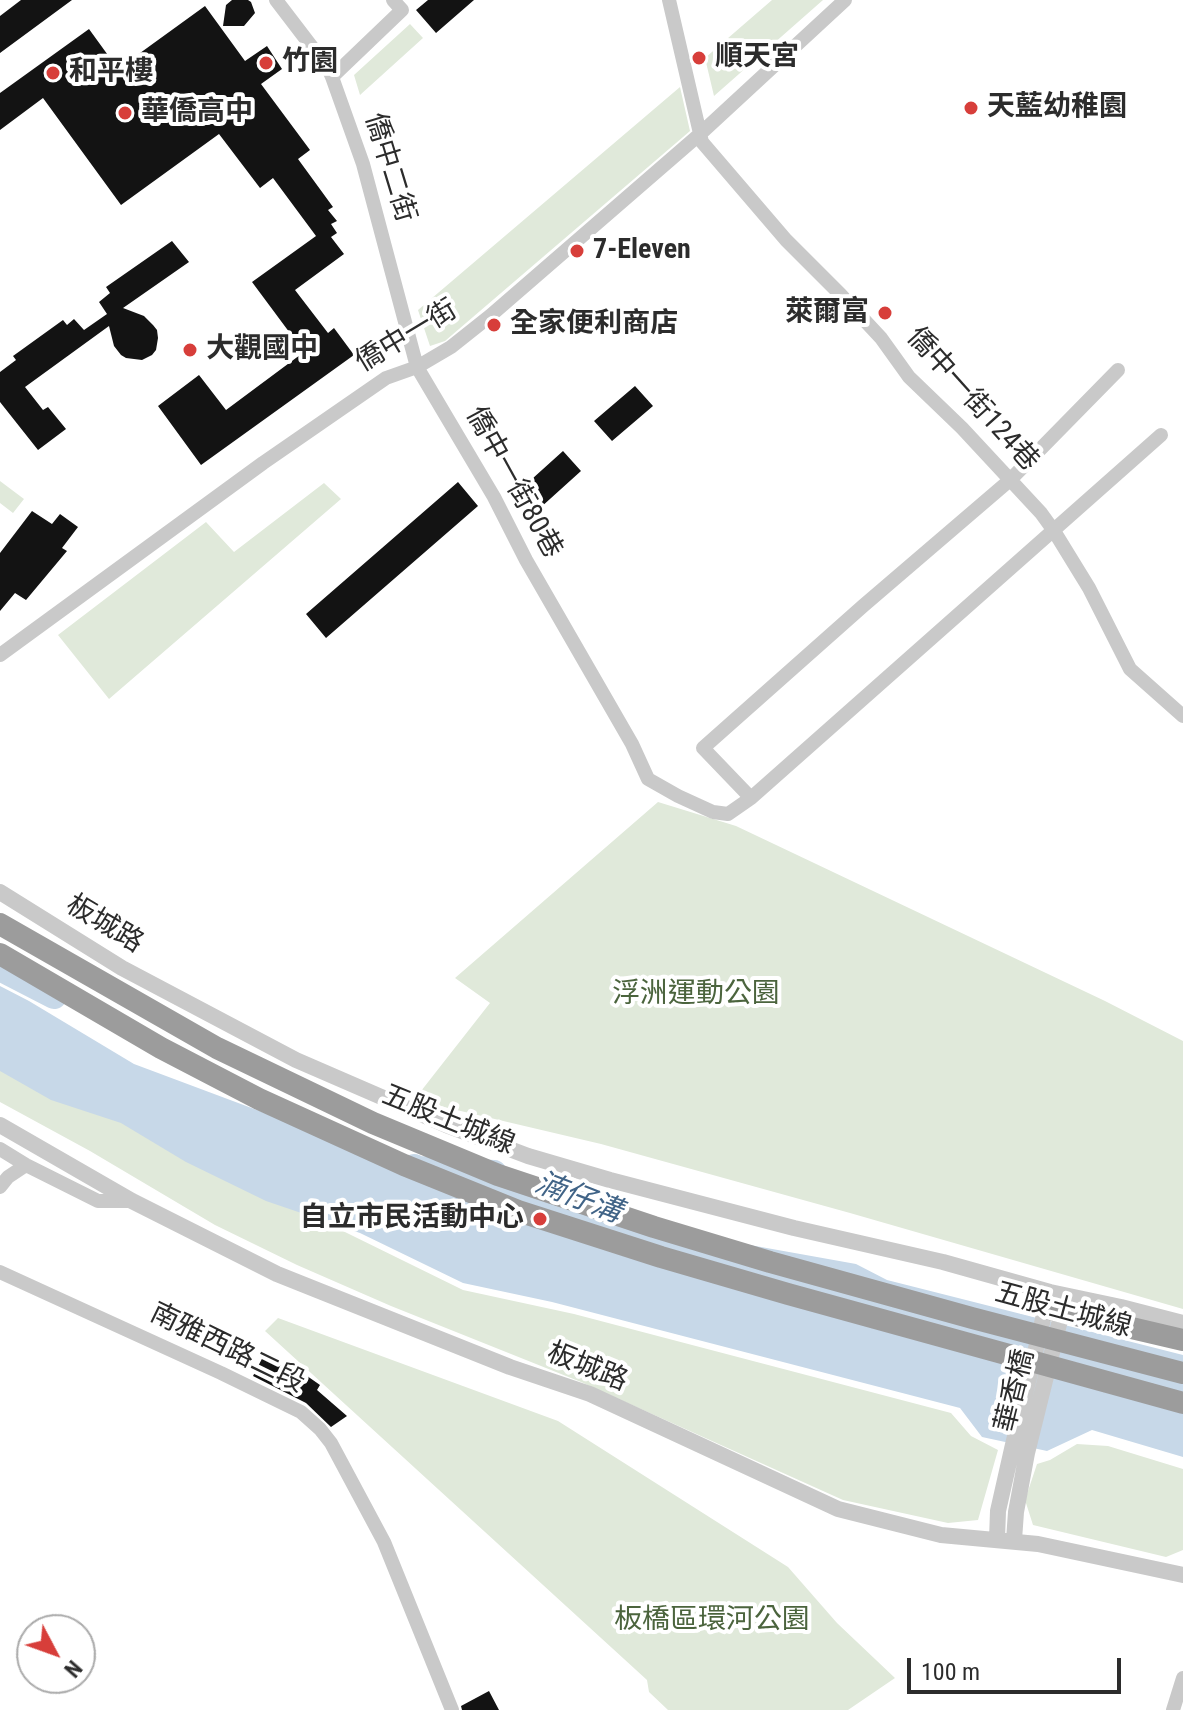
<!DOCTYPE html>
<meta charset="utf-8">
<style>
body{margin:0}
#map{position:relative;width:1183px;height:1710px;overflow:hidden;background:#fff;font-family:"Roboto Condensed",sans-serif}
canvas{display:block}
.north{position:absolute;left:16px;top:1614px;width:80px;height:80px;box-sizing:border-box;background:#fff;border:2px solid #ababab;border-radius:50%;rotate:131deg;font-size:22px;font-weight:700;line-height:32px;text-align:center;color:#2c2c2c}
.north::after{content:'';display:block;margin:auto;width:28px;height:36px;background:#d73e3a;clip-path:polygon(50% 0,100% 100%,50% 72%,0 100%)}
.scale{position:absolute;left:907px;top:1658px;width:214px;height:36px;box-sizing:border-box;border:4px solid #2c2c2c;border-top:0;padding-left:10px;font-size:24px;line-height:28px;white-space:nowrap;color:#2c2c2c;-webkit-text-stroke:6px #fff;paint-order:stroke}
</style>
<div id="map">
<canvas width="1183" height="1710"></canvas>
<div class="north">N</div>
<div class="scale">100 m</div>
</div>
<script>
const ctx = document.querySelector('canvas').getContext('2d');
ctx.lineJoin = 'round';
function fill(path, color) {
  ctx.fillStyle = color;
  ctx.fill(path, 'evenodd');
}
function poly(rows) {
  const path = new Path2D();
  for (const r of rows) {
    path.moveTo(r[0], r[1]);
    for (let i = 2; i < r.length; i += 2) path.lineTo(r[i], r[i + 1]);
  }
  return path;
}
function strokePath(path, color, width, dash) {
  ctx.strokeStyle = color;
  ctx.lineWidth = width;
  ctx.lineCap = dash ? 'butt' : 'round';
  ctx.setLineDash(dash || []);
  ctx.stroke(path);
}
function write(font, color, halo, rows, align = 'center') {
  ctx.font = font + ' "Roboto Condensed","Noto Sans TC",sans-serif';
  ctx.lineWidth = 8;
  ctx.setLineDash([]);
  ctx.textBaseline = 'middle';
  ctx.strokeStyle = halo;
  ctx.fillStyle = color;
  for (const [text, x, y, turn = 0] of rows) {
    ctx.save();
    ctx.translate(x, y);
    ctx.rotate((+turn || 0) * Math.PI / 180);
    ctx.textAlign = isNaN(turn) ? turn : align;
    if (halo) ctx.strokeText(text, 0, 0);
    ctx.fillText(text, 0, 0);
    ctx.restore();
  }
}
const green = poly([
 [772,0,823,0,714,96,705,58],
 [410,24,423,38,360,95,354,75],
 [680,87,690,131,445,341,430,346,418,310],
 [0,481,24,499,13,513,0,503],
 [324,483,341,499,109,699,58,635,206,522,234,552],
 [658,802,736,826,1105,1001,1183,1041,1183,1309,850,1213,601,1144,414,1100,490,1003,455,978],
 [0,1057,233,1177,463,1290,574,1314,951,1413,971,1436,998,1450,978,1520,948,1523,843,1500,581,1382,391,1306,297,1265,215,1225,90,1151,0,1102],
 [278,1318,558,1421,788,1567,837,1623,895,1678,848,1710,668,1710,649,1692,647,1680,265,1331],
 [1077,1444,1108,1446,1183,1469,1183,1550,1166,1557,1033,1525,1025,1500,1037,1464,1050,1460]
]);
const water = poly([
 [0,986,29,1001,134,1064,281,1119,372,1158,496,1182,722,1240,856,1264,887,1280,1183,1355,1183,1457,1092,1430,1047,1451,982,1437,960,1408,552,1302,463,1283,360,1233,266,1201,186,1162,121,1123,51,1100,0,1071]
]);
const river = poly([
 [0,968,54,996],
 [414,1167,418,1169,494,1173]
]);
const building = poly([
 [21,0,72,0,0,53,0,16],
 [232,0,248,0,251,2,255,13,244,26,223,26,226,5],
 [428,0,474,0,436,33,416,10],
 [205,6,245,61,267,46,282,69,261,84,310,150,298,159,333,207,328,210,337,221,331,224,337,233,331,237,344,254,295,290,328,333,334,328,354,355,201,465,158,406,199,375,226,410,304,352,252,282,316,236,273,178,260,188,219,134,121,205,43,98,0,130,0,93,89,29,118,69],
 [172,241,189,262,123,308,144,316,153,325,157,330,158,338,156,350,152,355,142,360,126,358,121,355,114,346,109,326,25,387,43,410,48,407,66,429,38,450,0,402,0,372,16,360,13,356,63,320,67,325,74,319,84,330,107,314,99,302,110,293,106,287],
 [635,386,653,406,612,441,594,421],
 [563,451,581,471,540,508,522,488],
 [458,482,478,506,326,638,306,614],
 [32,511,52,524,60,514,78,527,62,548,67,551,26,600,15,593,0,611,0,553],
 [266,1351,290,1364,320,1385,317,1390,347,1416,331,1427,306,1403,253,1376],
 [489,1691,499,1710,462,1710,461,1706]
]);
const minor = poly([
 [276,0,328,68,332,77,363,164,417,367,494,497,526,560,632,744,648,779,678,796,713,812,728,814,751,798,1161,435],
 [669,0,702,142,786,240,841,295,881,338,909,377,962,428,1041,513,1054,531,1089,588,1130,669,1183,716],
 [332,77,402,10,393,0],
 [0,655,263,463,386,378,417,367,451,347,490,316,700,134,845,0],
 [751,798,703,748,863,606,1010,480,1118,370],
 [0,1149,26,1165,98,1201,132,1201],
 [0,1187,8,1177,26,1165],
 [0,1272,221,1373,301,1412,320,1429,331,1443,384,1542,452,1710],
 [1173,1710,1183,1678]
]);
const tertiary = poly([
 [0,892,122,968,296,1060,446,1125,528,1156,610,1180,794,1228,943,1262,1050,1292,1121,1307,1183,1323],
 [0,1125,132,1201,277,1274,510,1367,590,1394,838,1509,941,1535,1038,1544,1183,1575],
 [997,1539,998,1511,1012,1449,1048,1298],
 [1014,1540,1016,1512,1027,1453,1064,1304]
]);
const trunk = poly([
 [1046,1308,1183,1340]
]);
const trunkBridge = poly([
 [0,924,217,1048,373,1123,498,1175,654,1227,770,1262,972,1318,1183,1373],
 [0,954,161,1048,259,1099,404,1165,518,1211,661,1257,788,1294,1183,1403]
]);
const markers = [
 [699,58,8,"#d73e3a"],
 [266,63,8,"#d73e3a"],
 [53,73,8,"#d73e3a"],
 [971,108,8,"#d73e3a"],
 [125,113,8,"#d73e3a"],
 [577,251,8,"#d73e3a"],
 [885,313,8,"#d73e3a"],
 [494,325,8,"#d73e3a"],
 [190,350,8,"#d73e3a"],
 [540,1219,8,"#d73e3a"]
];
const poiNames = [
 ["順天宮",715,58],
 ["竹園",282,63],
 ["和平樓",69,73],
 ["天藍幼稚園",987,108],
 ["華僑高中",141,113],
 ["7-Eleven",593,251],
 ["萊爾富",869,313,"right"],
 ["全家便利商店",510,325],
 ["大觀國中",206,350],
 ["自立市民活動中心",524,1219,"right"]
];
const streetNames = [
 ["僑中二街",389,168,73],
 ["僑中一街",407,337,-31],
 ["僑中一街124巷",972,400,48],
 ["僑中一街80巷",513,483,61],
 ["板城路",104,925,31],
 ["五股土城線",448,1121,22],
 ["五股土城線",1063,1311,15],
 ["南雅西路二段",227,1349,26],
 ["板城路",587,1368,22],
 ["華香橋",1016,1391,-76]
];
const parkNames = [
 ["浮洲運動公園",696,995],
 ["板橋區環河公園",712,1621]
];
const waterNames = [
 ["湳仔溝",578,1199,21]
];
fill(green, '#e0e9da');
fill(water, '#c7d8e8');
strokePath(river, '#c7d8e8', 26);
fill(building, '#131313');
strokePath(minor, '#c9c9c9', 14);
strokePath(tertiary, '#c9c9c9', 16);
strokePath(trunk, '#9c9c9c', 22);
strokePath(trunkBridge, '#9c9c9c', 22);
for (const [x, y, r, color] of markers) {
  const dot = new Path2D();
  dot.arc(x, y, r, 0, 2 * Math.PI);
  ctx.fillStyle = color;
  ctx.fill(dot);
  strokePath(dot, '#fff', 3);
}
write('bold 28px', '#2c2c2c', '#fff', poiNames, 'left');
write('28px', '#2c2c2c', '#fff', streetNames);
write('28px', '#4b643d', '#fff', parkNames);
write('italic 30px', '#416487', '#fff', waterNames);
</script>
